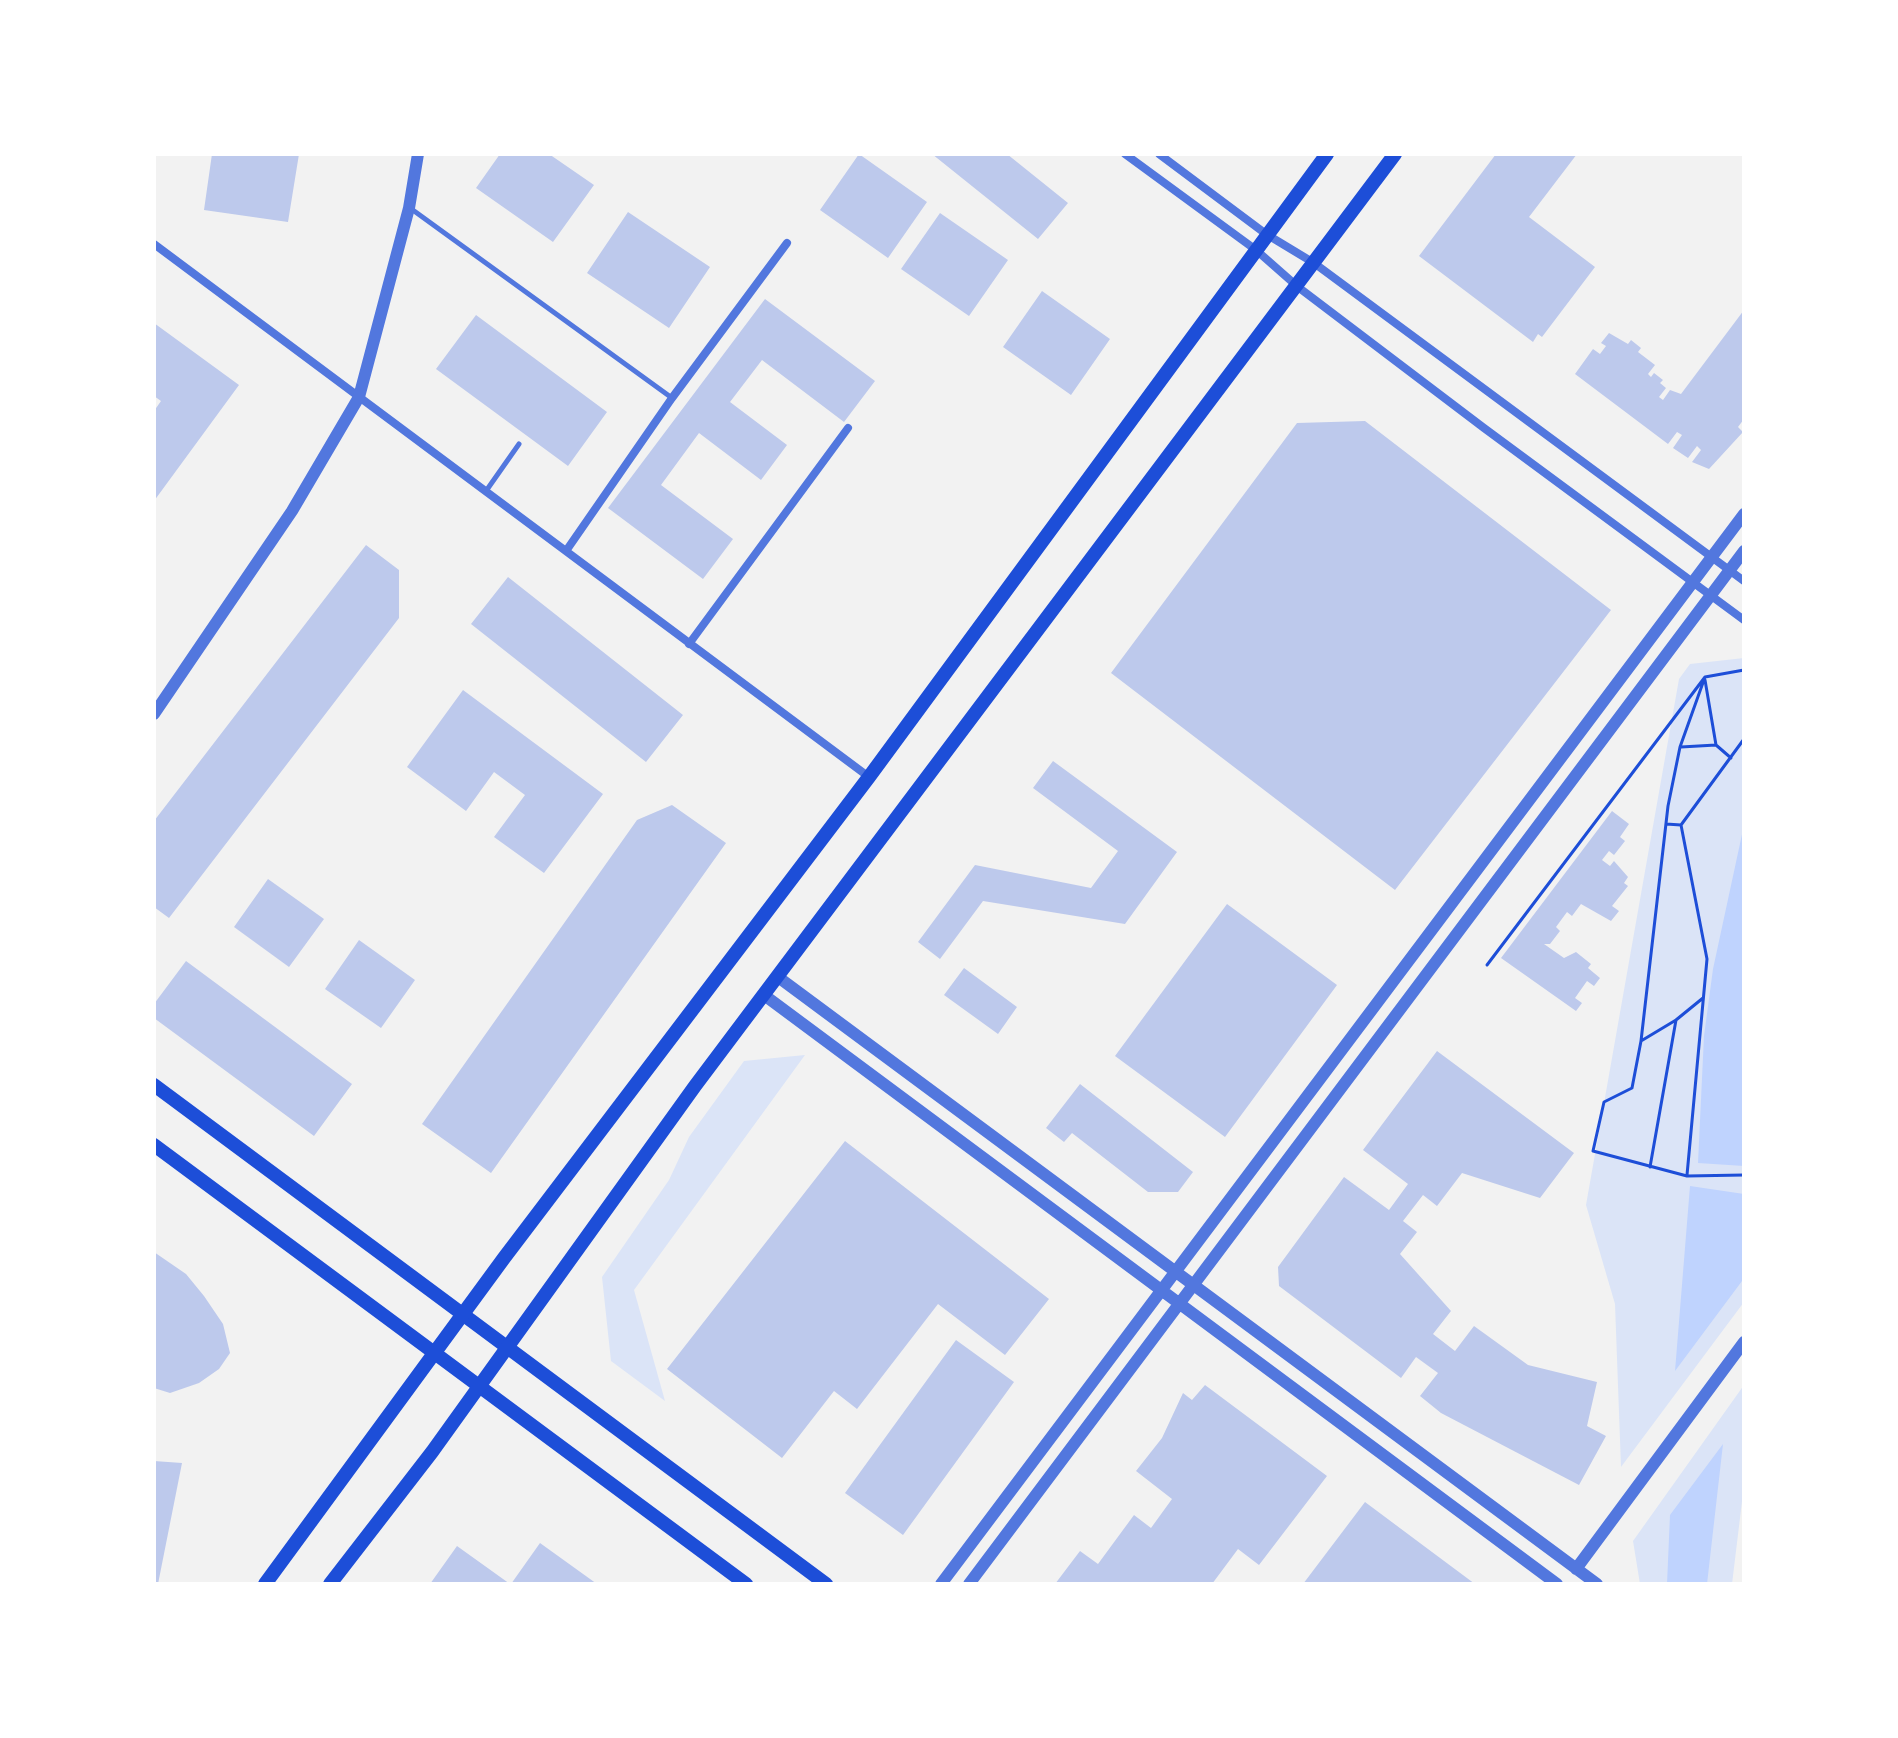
<!DOCTYPE html>
<style>
body{margin:0}
#map{position:relative;width:1898px;height:1738px;overflow:hidden;background:#f2f2f2;font-family:Karla,sans-serif}
canvas{display:block}
.frame{position:absolute;inset:0;border:156px solid #fff;pointer-events:none}
</style>
<div id="map">
<canvas width="1898" height="1738"></canvas>
<div class="frame"></div>
</div>
<script>
const ctx = document.querySelector('canvas').getContext('2d');
ctx.lineJoin = 'round';
function fill(path, color) {
  ctx.fillStyle = color;
  ctx.fill(path, 'evenodd');
}
function poly(rows) {
  const path = new Path2D();
  for (const r of rows) {
    path.moveTo(r[0], r[1]);
    for (let i = 2; i < r.length; i += 2) path.lineTo(r[i], r[i + 1]);
  }
  return path;
}
function strokePath(path, color, width, dash) {
  ctx.strokeStyle = color;
  ctx.lineWidth = width;
  ctx.lineCap = dash ? 'butt' : 'round';
  ctx.setLineDash(dash || []);
  ctx.stroke(path);
}
const green = poly([
 [1744,658,1744,1302,1621,1467,1615,1304,1586,1205,1679,679,1690,664],
 [805,1055,634,1290,665,1401,611,1361,602,1277,669,1180,689,1137,744,1061],
 [1744,1385,1744,1485,1732,1584,1640,1584,1633,1541]
]);
const water = poly([
 [1744,825,1744,1166,1698,1163,1704,1036,1713,969],
 [1690,1186,1744,1194,1744,1264,1742,1281,1675,1371],
 [1723,1444,1707,1584,1667,1584,1670,1515]
]);
const building = poly([
 [212,154,299,154,288,222,204,210],
 [500,154,549,154,594,185,553,242,476,188],
 [859,154,927,202,888,258,820,210],
 [932,154,1007,154,1068,203,1038,239],
 [1496,154,1577,154,1529,217,1595,267,1542,337,1538,334,1533,342,1419,256],
 [628,212,710,267,669,328,587,273],
 [940,213,1008,260,969,316,901,269],
 [1042,291,1110,339,1071,395,1003,347],
 [765,299,875,381,844,422,762,360,730,402,787,445,761,480,699,433,661,485,733,539,703,579,608,508],
 [1744,310,1744,419,1738,427,1743,432,1709,469,1692,462,1701,450,1697,446,1688,458,1673,448,1682,435,1677,432,1668,444,1575,374,1593,349,1600,354,1606,346,1601,343,1609,333,1628,344,1631,340,1641,348,1638,352,1655,365,1648,374,1651,377,1654,373,1663,380,1660,383,1666,388,1659,397,1663,400,1670,390,1681,394],
 [476,315,607,412,568,466,436,369],
 [154,323,239,385,154,501,154,411,161,401,154,396],
 [1365,421,1611,610,1395,890,1111,673,1297,423],
 [366,545,399,570,399,618,169,918,154,907,154,821],
 [508,577,683,715,646,762,471,624],
 [463,690,603,794,544,873,494,837,525,795,494,772,466,811,407,767],
 [1053,761,1177,852,1125,924,983,901,940,959,918,942,975,865,1091,888,1118,851,1033,788],
 [672,805,726,843,491,1173,422,1124,637,820],
 [1612,811,1629,824,1620,837,1625,841,1614,855,1609,851,1602,860,1610,866,1614,861,1628,877,1624,883,1628,886,1612,906,1619,911,1611,921,1581,904,1572,916,1567,912,1556,927,1560,931,1550,944,1544,944,1564,958,1576,952,1591,964,1588,968,1600,978,1594,986,1587,981,1575,998,1582,1003,1576,1011,1501,958],
 [268,879,324,919,289,967,234,927],
 [1227,904,1337,985,1225,1137,1115,1056],
 [359,940,415,980,381,1028,325,989],
 [186,961,352,1084,314,1136,154,1018,154,1004],
 [964,968,1017,1007,998,1034,944,995],
 [1437,1051,1574,1153,1540,1198,1462,1173,1437,1206,1423,1195,1403,1221,1417,1232,1400,1254,1451,1311,1433,1334,1455,1351,1474,1326,1528,1365,1597,1382,1587,1426,1606,1436,1579,1485,1441,1413,1420,1396,1438,1373,1416,1357,1401,1378,1279,1286,1278,1267,1344,1177,1389,1210,1408,1184,1363,1150],
 [1080,1084,1193,1172,1178,1192,1148,1192,1072,1133,1064,1142,1046,1128],
 [845,1141,1049,1299,1005,1355,938,1304,857,1409,834,1391,782,1458,667,1369],
 [154,1252,186,1274,204,1296,223,1324,230,1353,219,1369,199,1383,170,1393,154,1388],
 [956,1340,1014,1382,903,1535,845,1493],
 [1205,1385,1327,1476,1259,1565,1238,1549,1212,1584,1055,1584,1080,1551,1098,1564,1134,1515,1151,1528,1172,1499,1136,1471,1162,1438,1183,1393,1192,1400],
 [154,1461,182,1463,158,1584,154,1584],
 [1365,1502,1432,1552,1475,1584,1303,1584],
 [540,1543,597,1584,511,1584],
 [457,1546,510,1584,430,1584]
]);
const path = poly([
 [1705,677,1680,747,1668,806,1641,1041,1632,1088,1604,1102,1593,1151,1687,1176,1744,1175],
 [1716,745,1731,758],
 [1681,747,1716,745,1705,680],
 [1666,824,1681,825],
 [1487,965,1705,677,1744,670],
 [1641,1041,1676,1020],
 [1650,1167,1676,1020,1703,998],
 [1687,1175,1707,959,1681,825,1744,739]
]);
const service = poly([
 [410,208,672,398],
 [486,491,519,444]
]);
const minor = poly([
 [1125,154,1256,250,1298,287,1484,428,1744,620],
 [1159,154,1266,234,1314,263,1744,581],
 [154,244,869,777],
 [566,551,672,398,787,243],
 [689,644,848,428]
]);
const tertiary = poly([
 [154,714,292,511,359,397,409,208,418,154],
 [778,977,1597,1584],
 [764,995,1557,1584],
 [1576,1569,1744,1342],
 [941,1584,1744,514],
 [969,1584,1744,551]
]);
const secondary = poly([
 [154,1085,826,1584],
 [154,1145,746,1584]
]);
const primary = poly([
 [265,1584,504,1258,869,777,1327,154],
 [330,1584,432,1452,695,1086,1395,154]
]);
fill(green, '#dbe4f7');
fill(water, '#bfd3fe');
fill(building, '#bdc9ec');
strokePath(path, '#1d4ed8', 3);
strokePath(service, '#5277de', 5);
strokePath(minor, '#5277de', 8);
strokePath(tertiary, '#5277de', 12);
strokePath(secondary, '#1d4ed8', 14);
strokePath(primary, '#1d4ed8', 14);
</script>
